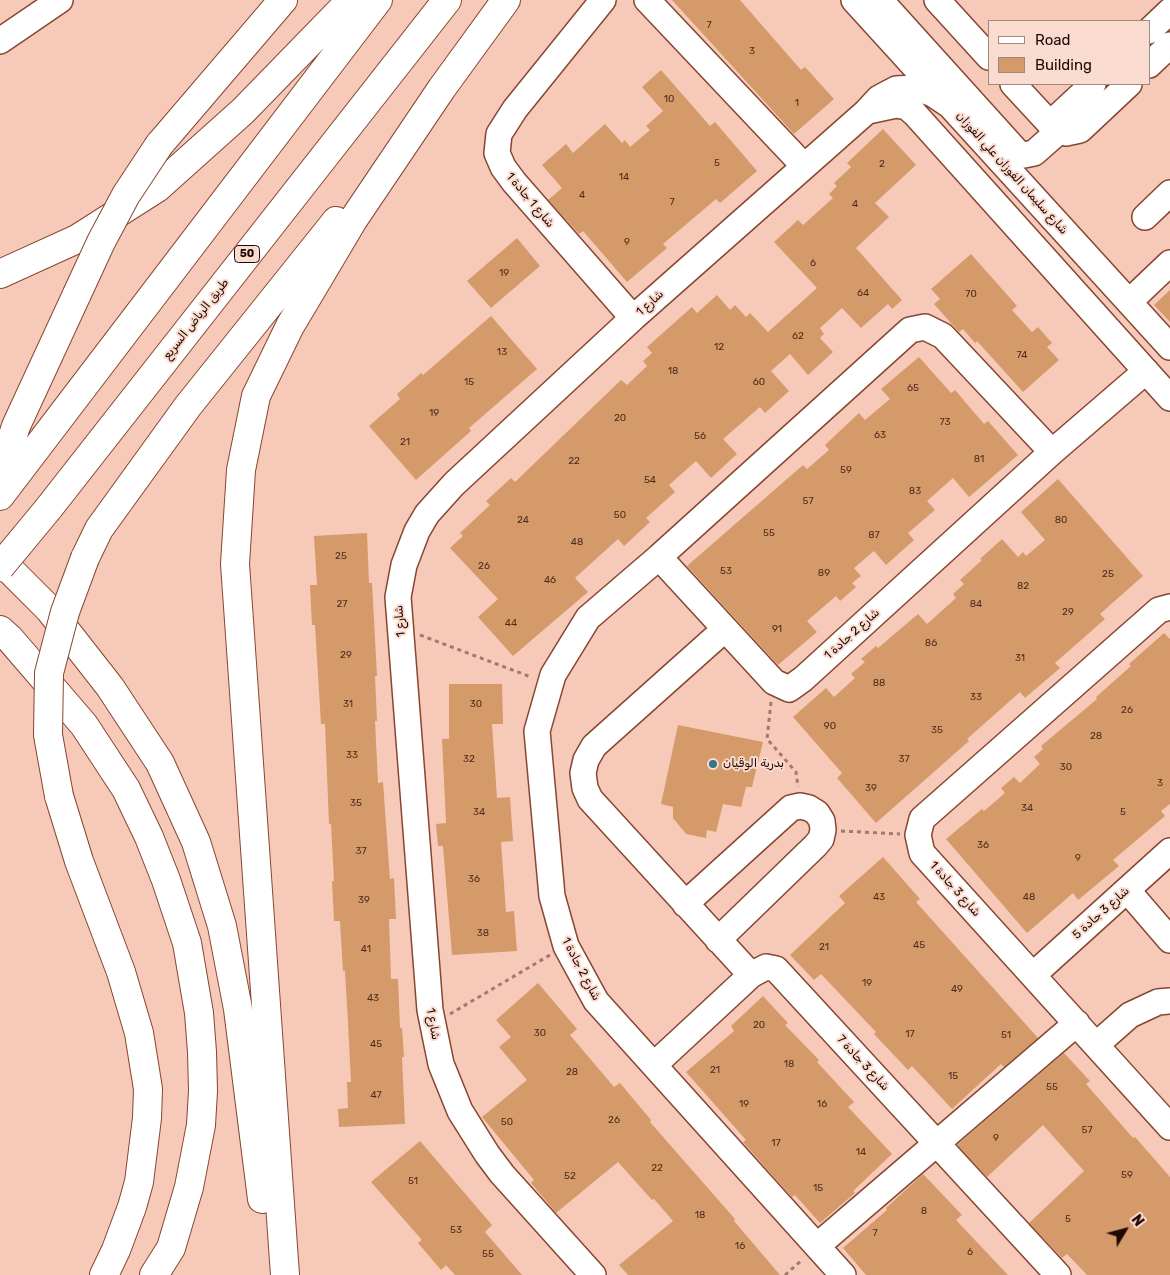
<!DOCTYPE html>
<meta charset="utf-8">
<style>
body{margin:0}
#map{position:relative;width:1170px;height:1275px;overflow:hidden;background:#f7c9b9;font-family:Rubik,sans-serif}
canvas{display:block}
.legend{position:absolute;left:988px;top:20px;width:162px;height:65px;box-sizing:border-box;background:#fadbcf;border:1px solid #a3877d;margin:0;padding:6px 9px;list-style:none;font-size:15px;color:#210802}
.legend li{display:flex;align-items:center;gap:10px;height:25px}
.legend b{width:25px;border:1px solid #a3877d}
.north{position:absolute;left:1100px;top:1205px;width:50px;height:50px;-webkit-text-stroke:4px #fadbcf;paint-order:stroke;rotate:53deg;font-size:14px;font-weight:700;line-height:20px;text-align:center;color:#210802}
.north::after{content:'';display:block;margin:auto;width:18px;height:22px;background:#210802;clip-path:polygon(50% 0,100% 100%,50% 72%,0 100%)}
</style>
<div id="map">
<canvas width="1170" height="1275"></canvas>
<ul class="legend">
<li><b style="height:6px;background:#fff"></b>Road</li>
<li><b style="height:14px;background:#d49a6a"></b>Building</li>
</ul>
<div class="north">N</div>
</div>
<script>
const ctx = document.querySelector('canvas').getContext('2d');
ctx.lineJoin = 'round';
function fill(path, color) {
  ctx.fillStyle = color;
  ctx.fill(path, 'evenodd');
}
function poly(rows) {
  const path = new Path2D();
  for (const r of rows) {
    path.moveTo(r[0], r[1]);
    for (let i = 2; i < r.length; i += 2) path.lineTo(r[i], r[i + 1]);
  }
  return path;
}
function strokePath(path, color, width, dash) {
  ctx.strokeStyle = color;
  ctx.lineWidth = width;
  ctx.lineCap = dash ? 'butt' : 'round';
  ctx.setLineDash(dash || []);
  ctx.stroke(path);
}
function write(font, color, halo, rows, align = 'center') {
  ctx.font = font + ' Rubik,"Noto Naskh Arabic",sans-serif';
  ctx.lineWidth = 4;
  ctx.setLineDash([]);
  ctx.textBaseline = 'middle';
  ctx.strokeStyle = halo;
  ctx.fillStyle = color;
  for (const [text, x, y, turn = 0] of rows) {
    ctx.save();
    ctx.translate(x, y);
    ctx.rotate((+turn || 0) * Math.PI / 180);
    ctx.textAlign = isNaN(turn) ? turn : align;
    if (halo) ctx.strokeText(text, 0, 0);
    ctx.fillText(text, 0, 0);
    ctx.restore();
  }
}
const building = poly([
 [672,0,740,0,801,70,805,67,834,99,794,134],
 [661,70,710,126,715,122,757,171,720,203,716,199,663,244,667,248,627,282,583,231,579,234,548,200,562,188,542,165,566,144,573,153,605,124,622,143,625,140,630,147,650,130,646,126,663,111,642,87],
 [883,129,916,165,875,203,889,217,856,248,902,300,892,309,888,304,861,328,842,308,820,328,824,334,820,338,833,352,808,375,790,354,771,371,789,391,765,413,760,407,723,439,737,454,711,478,696,461,669,485,675,492,646,518,650,522,624,546,618,539,575,578,588,592,513,656,478,617,498,599,450,548,463,536,460,533,490,505,486,501,511,478,515,482,621,380,627,385,647,366,643,361,652,353,647,347,692,307,697,313,717,295,730,310,735,305,746,317,750,313,768,332,817,288,774,242,798,220,803,225,833,198,829,194,837,186,834,183,851,167,847,163],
 [517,238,540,266,491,308,467,281],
 [971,254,1017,306,1012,310,1032,332,1038,327,1052,343,1047,347,1059,360,1023,392,977,341,975,343,963,329,959,332,934,304,940,299,931,289],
 [1170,290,1170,322,1154,305],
 [491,316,537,369,469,428,471,431,416,480,369,426,400,399,397,394,421,373,423,375],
 [919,357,951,393,955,390,984,424,988,421,1018,455,969,497,953,478,927,501,935,510,908,533,914,540,886,565,874,551,854,568,861,576,852,583,856,587,840,601,836,596,807,621,817,632,778,665,687,566,803,465,807,469,829,450,825,445,859,413,865,420,890,399,881,389],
 [1058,479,1143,576,1100,614,1105,619,1055,663,1060,668,1025,698,1020,692,967,739,969,741,876,823,837,778,842,773,793,717,826,688,834,697,855,678,851,674,865,662,861,659,876,646,878,648,918,614,927,624,956,598,953,594,964,584,960,580,982,560,980,559,1002,539,1018,557,1023,552,1026,556,1045,540,1021,512],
 [367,533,369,583,372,583,377,676,375,676,377,721,375,721,378,783,383,782,390,879,394,878,396,919,389,919,391,979,398,979,400,1028,402,1028,404,1057,402,1057,405,1124,339,1127,338,1109,348,1108,347,1082,351,1082,348,1023,345,971,343,971,340,921,334,921,332,881,334,881,331,824,329,824,325,724,321,724,315,625,312,625,310,585,317,585,314,536],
 [1164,633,1170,639,1170,804,1161,811,1165,816,1113,860,1119,866,1078,900,1073,893,1027,933,946,839,982,809,984,811,1005,793,1001,788,1014,777,1020,783,1040,764,1034,757,1043,749,1041,746,1097,699,1096,697,1131,666,1129,664],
 [449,684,502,684,503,724,492,724,497,798,510,797,513,841,501,842,506,912,514,911,517,951,452,955,443,846,438,846,436,824,446,823,442,739,449,739],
 [678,725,763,742,752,787,746,787,741,807,723,804,716,832,707,830,706,838,686,834,673,818,673,807,661,804],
 [883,857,920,899,916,902,1038,1038,1004,1067,1001,1064,952,1109,912,1066,908,1070,874,1034,876,1032,821,974,814,980,790,955,845,903,839,896],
 [538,983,577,1029,570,1035,614,1087,620,1083,651,1120,650,1122,735,1219,734,1221,780,1275,628,1275,619,1265,673,1221,654,1199,652,1200,618,1162,556,1213,547,1202,531,1183,534,1180,482,1117,527,1080,499,1047,511,1037,496,1020],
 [763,996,788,1023,785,1025,819,1060,817,1062,854,1102,848,1107,892,1154,853,1191,855,1193,820,1223,795,1195,792,1197,765,1167,743,1142,746,1140,686,1072,734,1031,731,1026],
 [1064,1053,1090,1081,1086,1084,1133,1138,1135,1137,1170,1177,1170,1275,1087,1275,1067,1254,1062,1258,1029,1223,1084,1171,1043,1125,987,1177,957,1145],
 [420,1141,492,1225,485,1232,522,1275,455,1275,446,1265,441,1270,418,1243,422,1240,371,1182],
 [923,1174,962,1215,956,1220,1008,1275,866,1275,843,1248,887,1210,886,1208]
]);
const path = poly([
 [420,635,531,677],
 [771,702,767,739,796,772,798,787],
 [841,831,900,834],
 [450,1014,550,955],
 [785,1275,802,1260]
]);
const minor = poly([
 [603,0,515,109,499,134,497,153,503,167,514,182,633,318],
 [647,0,804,166],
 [854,0,1170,347],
 [880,0,1019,154,1024,155,1034,153,1059,131],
 [937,0,989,57],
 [1149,31,1170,11],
 [0,41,60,0],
 [1149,65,1170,45],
 [1013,84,1050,124,1059,131,1066,133,1080,130,1129,84],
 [868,111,896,105,907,107,915,114,1170,398],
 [1050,124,1093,84],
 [1145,217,1170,193],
 [1129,302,1170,263],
 [659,557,774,682,789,689,803,679,1052,452,1146,371],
 [1170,607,1159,610,922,819,918,835,922,853,1170,1127],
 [725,629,594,746,586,760,583,773,585,788,590,799,751,975],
 [1127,890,1170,940],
 [685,904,791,808,800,806,809,808,817,813,822,821,823,830,821,839,815,846,718,940],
 [1033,975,1170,851],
 [1096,1045,1130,1015,1158,1002,1170,1001],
 [654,1065,751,975,766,967,776,969,1058,1275],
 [817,1246,1077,1023],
 [593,1275,502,1174,487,1154,460,1111,441,1064,430,1010,398,597,404,565,417,531,427,514,454,484,633,318,866,112,879,98,896,89,915,88,933,94,951,106],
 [843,1275,596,1001,566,946,552,896,537,731,553,675,588,618,659,557,910,330,925,327,943,336,1052,452]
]);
const highway = poly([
 [159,145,283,0],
 [0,274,77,239,157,188,243,111,351,0],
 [2,492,6,457,16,426,77,294],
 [0,496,378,0],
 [48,509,447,0],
 [85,558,99,529,188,406,336,221],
 [0,560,49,609,110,687,160,763,196,842,222,926,238,1009,262,1199],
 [0,630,10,639,84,725,126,789,149,837,166,880,187,943,199,1013,202,1052,203,1091,201,1125,189,1187,171,1248,154,1275],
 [59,796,79,861,121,972,139,1033,148,1089,147,1118,139,1182,132,1207,116,1250,104,1275],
 [285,1275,235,564,241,470,256,396,290,326,353,220,442,88,506,0]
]);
const highwayBridge = poly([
 [77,294,101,242,126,195,159,145],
 [0,567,48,509],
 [59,796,48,735,49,673,65,612,85,558]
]);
const markers = [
 [713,764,5,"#347588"]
];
const numberNames = [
 ["7",709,25],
 ["3",752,51],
 ["10",669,99],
 ["1",797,103],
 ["5",717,163],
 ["2",882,164],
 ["14",624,177],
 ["4",582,195],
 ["7",672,202],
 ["4",855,204],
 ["9",627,242],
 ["6",813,263],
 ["19",504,273],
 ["64",863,293],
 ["70",971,294],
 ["62",798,336],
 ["12",719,347],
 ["13",502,352],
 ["74",1022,355],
 ["18",673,371],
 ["15",469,382],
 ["60",759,382],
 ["65",913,388],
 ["19",434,413],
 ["20",620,418],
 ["73",945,422],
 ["63",880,435],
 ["56",700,436],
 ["21",405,442],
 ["81",979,459],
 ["22",574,461],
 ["59",846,470],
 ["54",650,480],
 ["83",915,491],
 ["57",808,501],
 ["50",620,515],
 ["24",523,520],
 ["80",1061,520],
 ["55",769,533],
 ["87",874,535],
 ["48",577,542],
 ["25",341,556],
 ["26",484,566],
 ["53",726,571],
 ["89",824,573],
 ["25",1108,574],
 ["46",550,580],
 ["82",1023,586],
 ["27",342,604],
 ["84",976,604],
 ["29",1068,612],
 ["44",511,623],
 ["91",777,629],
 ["86",931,643],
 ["29",346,655],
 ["31",1020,658],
 ["88",879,683],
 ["33",976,697],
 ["31",348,704],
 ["30",476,704],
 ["26",1127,710],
 ["90",830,726],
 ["35",937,730],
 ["28",1096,736],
 ["33",352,755],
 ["32",469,759],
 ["37",904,759],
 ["30",1066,767],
 ["3",1160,783],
 ["39",871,788],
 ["35",356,803],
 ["34",1027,808],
 ["34",479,812],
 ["5",1123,812],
 ["36",983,845],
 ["37",361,851],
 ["9",1078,858],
 ["36",474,879],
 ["43",879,897],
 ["48",1029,897],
 ["39",364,900],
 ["38",483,933],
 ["45",919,945],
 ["21",824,947],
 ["41",366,949],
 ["19",867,983],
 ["49",957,989],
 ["43",373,998],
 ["20",759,1025],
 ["30",540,1033],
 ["17",910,1034],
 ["51",1006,1035],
 ["45",376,1044],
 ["18",789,1064],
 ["21",715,1070],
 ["28",572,1072],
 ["15",953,1076],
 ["55",1052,1087],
 ["47",376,1095],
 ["19",744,1104],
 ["16",822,1104],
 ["26",614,1120],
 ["50",507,1122],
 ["57",1087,1130],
 ["9",996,1138],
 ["17",776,1143],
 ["14",861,1152],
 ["22",657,1168],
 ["59",1127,1175],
 ["52",570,1176],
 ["51",413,1181],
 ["15",818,1188],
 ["8",924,1211],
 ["18",700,1215],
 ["5",1068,1219],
 ["53",456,1230],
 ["7",875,1233],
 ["16",740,1246],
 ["6",970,1252],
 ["55",488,1254]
];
const shields = [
 [247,254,25]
];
const shieldNames = [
 ["50",247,254]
];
const streetNames = [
 ["شارع سليمان الفوزان علي الفوزان",1012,173,48],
 ["شارع 1 جادة 1",530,200,50],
 ["شارع 1",650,303,-42],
 ["طريق الرياض السريع",196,319,-52],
 ["شارع 1",400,621,-95],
 ["شارع 2 جادة 1",852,634,-42],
 ["شارع 3 جادة 1",955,889,48],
 ["شارع 3 جادة 5",1101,913,-42],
 ["شارع 2 جادة 1",581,969,62],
 ["شارع 1",433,1024,80],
 ["شارع 3 جادة 7",863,1063,47]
];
const poiNames = [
 ["بدرية الوقيان",723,764]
];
fill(building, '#d49a6a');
strokePath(minor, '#86462f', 28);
strokePath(highway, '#86462f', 30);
strokePath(path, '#9f7a6e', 3, [4, 4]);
strokePath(minor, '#fff', 25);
strokePath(highway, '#fff', 28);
strokePath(highwayBridge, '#86462f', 30, []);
strokePath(highwayBridge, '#fff', 28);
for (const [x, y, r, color] of markers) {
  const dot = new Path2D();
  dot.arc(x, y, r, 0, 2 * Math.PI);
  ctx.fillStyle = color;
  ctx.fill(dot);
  strokePath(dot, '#fadbcf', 2);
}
write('10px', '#4e2c1c', null, numberNames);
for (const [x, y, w] of shields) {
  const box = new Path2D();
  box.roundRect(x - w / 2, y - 8.5, w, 17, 4);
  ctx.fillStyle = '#fadbcf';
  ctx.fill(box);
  strokePath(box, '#210802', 1);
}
write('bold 11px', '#210802', null, shieldNames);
write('12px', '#210802', '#fadbcf', streetNames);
write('12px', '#210802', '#fadbcf', poiNames, 'left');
</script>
